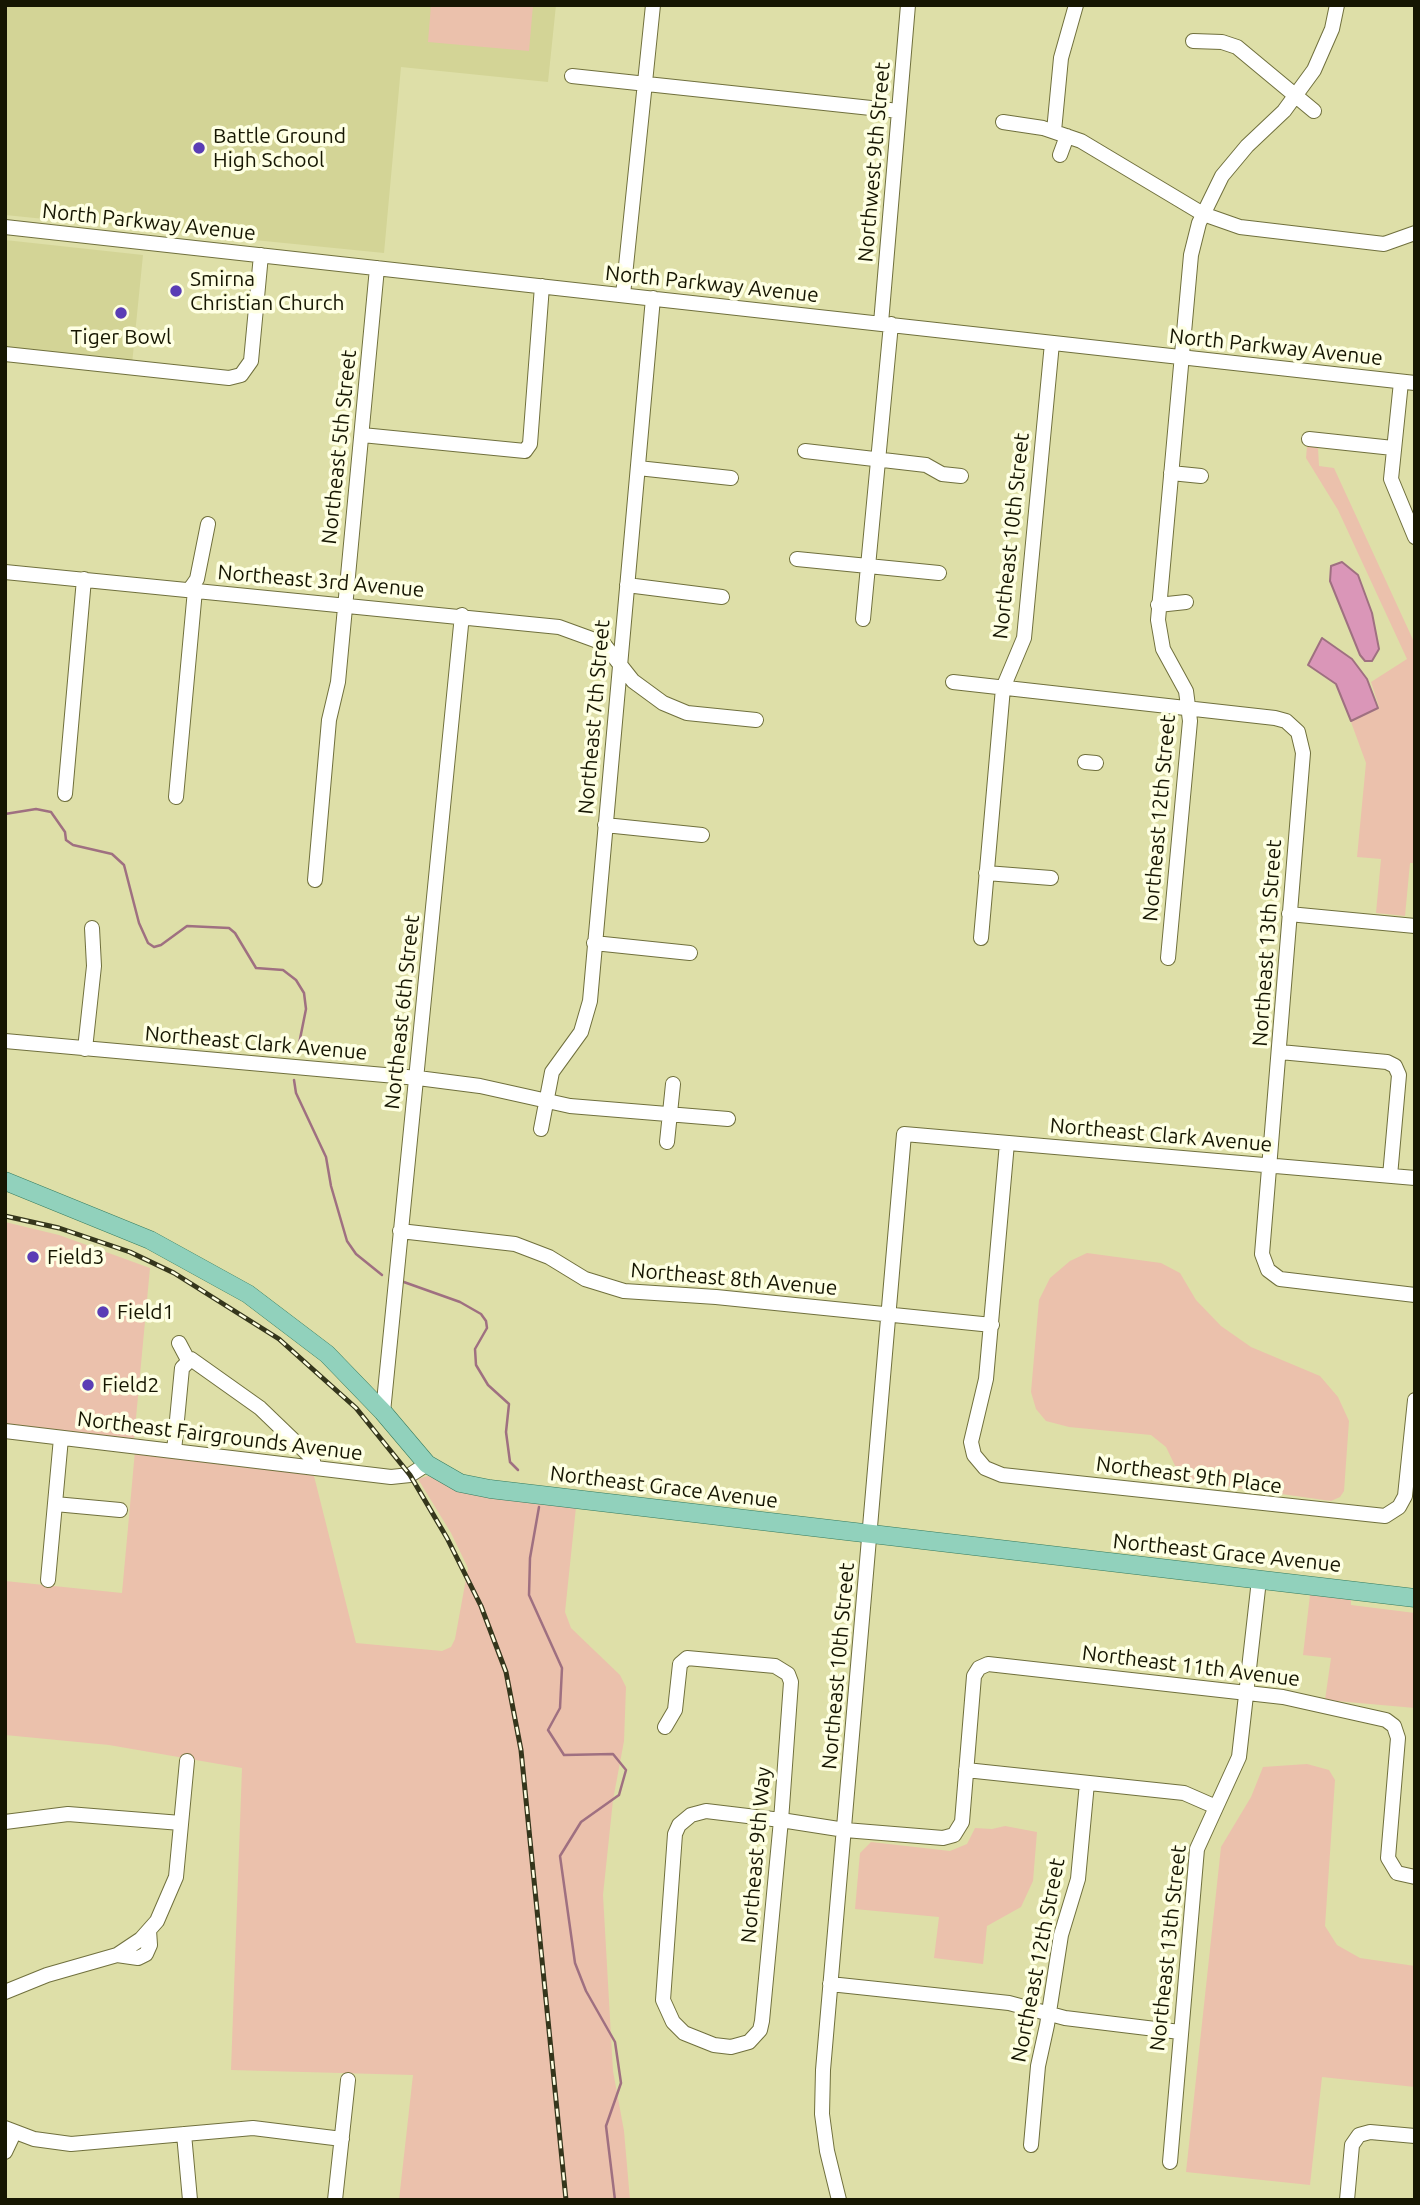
<!DOCTYPE html>
<style>
body{margin:0}
#map{position:relative;width:1420px;height:2205px;overflow:hidden;background:#dedfa8;font-family:Ubuntu,sans-serif}
canvas{display:block}
.frame{position:absolute;inset:0;border:7px solid #161602;pointer-events:none}
</style>
<div id="map">
<canvas width="1420" height="2205"></canvas>
<div class="frame"></div>
</div>
<script>
const ctx = document.querySelector('canvas').getContext('2d');
ctx.lineJoin = 'round';
function fill(path, color) {
  ctx.fillStyle = color;
  ctx.fill(path, 'evenodd');
}
function poly(rows) {
  const path = new Path2D();
  for (const r of rows) {
    path.moveTo(r[0], r[1]);
    for (let i = 2; i < r.length; i += 2) path.lineTo(r[i], r[i + 1]);
  }
  return path;
}
function strokePath(path, color, width, dash) {
  ctx.strokeStyle = color;
  ctx.lineWidth = width;
  ctx.lineCap = dash ? 'butt' : 'round';
  ctx.setLineDash(dash || []);
  ctx.stroke(path);
}
function write(font, color, halo, rows, align = 'center') {
  ctx.font = font + ' Ubuntu,sans-serif';
  ctx.lineWidth = 7;
  ctx.setLineDash([]);
  ctx.textBaseline = 'middle';
  ctx.strokeStyle = halo;
  ctx.fillStyle = color;
  for (const [text, x, y, turn = 0] of rows) {
    ctx.save();
    ctx.translate(x, y);
    ctx.rotate((+turn || 0) * Math.PI / 180);
    ctx.textAlign = isNaN(turn) ? turn : align;
    if (halo) ctx.strokeText(text, 0, 0);
    ctx.fillText(text, 0, 0);
    ctx.restore();
  }
}
const built = poly([
 [5,5,556,5,548,82,401,67,384,253,5,215],
 [5,240,143,255,132,364,5,351]
]);
const green = poly([
 [431,5,533,5,529,51,428,42],
 [1307,446,1318,448,1319,466,1334,468,1415,644,1415,863,1410,863,1405,916,1376,913,1381,859,1357,857,1366,763,1351,722,1379,707,1371,682,1407,659,1338,510,1306,458],
 [5,1222,59,1235,150,1268,134,1439,5,1424],
 [1087,1253,1161,1263,1180,1273,1196,1300,1221,1326,1251,1347,1320,1376,1338,1397,1349,1421,1344,1491,1340,1497,1331,1501,1182,1480,1166,1447,1151,1435,1069,1427,1046,1421,1036,1409,1031,1392,1039,1300,1050,1278,1070,1261],
 [135,1451,313,1472,356,1643,442,1651,451,1647,455,1639,468,1568,451,1533,418,1479,428,1476,478,1496,576,1507,565,1612,571,1628,620,1675,626,1687,624,1741,613,1800,603,1895,613,2071,624,2131,630,2200,399,2200,413,2075,231,2070,242,1768,109,1745,5,1735,5,1581,122,1593],
 [1310,1595,1351,1600,1351,1605,1415,1613,1415,1708,1325,1700,1331,1658,1303,1655],
 [1307,1764,1329,1770,1335,1780,1325,1926,1337,1945,1360,1958,1415,1966,1415,2087,1322,2077,1310,2185,1186,2172,1221,1847,1251,1797,1263,1767],
 [1005,1826,1037,1832,1033,1881,1021,1907,987,1926,983,1964,934,1958,939,1917,855,1909,860,1853,871,1842,950,1851,967,1844,975,1828,992,1829]
]);
const water = poly([
 [1342,562,1358,575,1372,613,1379,649,1372,661,1365,661,1360,655,1330,581,1331,566,1342,562],
 [1322,638,1352,659,1367,679,1378,708,1351,721,1336,684,1308,665,1322,638]
]);
const stream = poly([
 [5,814,36,809,51,812,65,832,66,840,73,845,112,854,124,865,139,923,148,943,154,947,161,945,187,926,229,928,235,933,256,968,283,970,296,980,304,993,306,1009,297,1054],
 [294,1080,296,1093,326,1157,331,1186,347,1241,356,1254,382,1275],
 [401,1281,460,1302,481,1314,486,1321,487,1328,475,1349,476,1365,488,1385,509,1404,506,1432,510,1462,518,1470],
 [539,1507,530,1558,529,1595,562,1668,560,1708,548,1730,564,1755,613,1754,626,1770,619,1795,581,1822,560,1856,575,1963,586,1991,615,2042,621,2083,606,2126,615,2200]
]);
const minor = poly([
 [1193,41,1222,42,1237,47,1314,111],
 [572,76,899,111],
 [1003,122,1043,128,1081,141,1203,214,1240,227,1384,244,1415,233],
 [1054,131,1061,58,1076,5],
 [1060,155,1067,136],
 [5,227,1415,383],
 [623,295,653,5],
 [881,323,908,5],
 [5,354,229,378,241,375,251,361,261,255],
 [1401,382,1391,479,1415,537],
 [362,435,525,451,530,444,542,286],
 [1309,439,1393,448],
 [805,451,926,465,942,474,961,476],
 [638,468,731,478],
 [1171,473,1201,476],
 [797,559,939,573],
 [5,572,559,627,603,643,633,681,663,703,687,713,756,720],
 [627,585,722,597],
 [190,589,197,579,208,524],
 [1158,605,1186,602],
 [863,619,891,324],
 [953,682,1275,718,1286,721,1298,732,1303,753,1262,1254,1268,1270,1280,1279,1415,1295],
 [1085,762,1096,763],
 [65,794,84,579],
 [176,797,195,590],
 [605,825,702,835],
 [986,873,1051,878],
 [315,880,329,720,338,682,377,268],
 [1289,914,1415,926],
 [981,938,1003,688,1024,638,1052,343],
 [594,943,690,953],
 [1168,958,1190,721,1186,691,1163,649,1158,620,1191,255,1199,223,1222,176,1247,146,1284,111,1314,70,1332,29,1337,5],
 [5,1041,418,1078,480,1086,570,1106,728,1119],
 [85,1049,94,966,92,928],
 [1280,1052,1387,1062,1395,1066,1399,1075,1390,1176],
 [541,1129,552,1072,581,1032,590,1001,653,298],
 [667,1142,673,1084],
 [1007,1143,986,1379,971,1442,974,1455,985,1468,1002,1475,1385,1516,1399,1507,1405,1496,1415,1400],
 [400,1231,515,1244,549,1257,585,1279,624,1291,716,1297,992,1325],
 [179,1343,188,1360],
 [383,1412,462,615],
 [5,1431,391,1477,410,1475,427,1464],
 [174,1451,182,1368,191,1359,260,1408,312,1458,315,1468],
 [55,1504,120,1510],
 [48,1580,61,1438],
 [665,1727,675,1710,680,1664,687,1658,775,1666,788,1674,791,1682,782,1807,781,1820,762,2021,760,2030,749,2042,731,2047,714,2045,684,2033,673,2022,663,2000,675,1834,679,1825,691,1815,706,1811,781,1820,845,1830,943,1838,954,1835,962,1822,974,1676,979,1668,988,1664,1283,1697,1386,1720,1394,1726,1398,1738,1388,1858,1397,1873,1415,1877],
 [966,1770,1184,1793,1216,1807],
 [5,1822,68,1814,181,1823],
 [117,1955,138,1958,146,1954,150,1945,149,1930],
 [830,1984,1009,2003,1065,2018,1180,2032],
 [5,1992,47,1975,117,1955,141,1939,157,1921,176,1877,187,1761],
 [5,2128,34,2139,71,2144,253,2128,342,2139],
 [184,2134,190,2200],
 [1031,2145,1038,2066,1047,2025,1061,1935,1078,1879,1087,1783],
 [5,2152,14,2133],
 [1170,2162,1197,1849,1239,1757,1259,1580],
 [335,2200,348,2080],
 [839,2200,827,2151,822,2114,823,2070,904,1134,1415,1178],
 [1347,2200,1352,2145,1359,2135,1370,2132,1415,2136]
]);
const major = poly([
 [5,1181,150,1240,248,1294,327,1354,383,1412,427,1464,460,1483,490,1489,1415,1598]
]);
const rail = poly([
 [5,1216,59,1228,130,1252,174,1273,279,1339,356,1408,410,1475,447,1538,481,1606,506,1672,521,1750,566,2200]
]);
const markers = [
 [199,148,7,"#5a3db5"],
 [176,291,7,"#5a3db5"],
 [121,313,7,"#5a3db5"],
 [33,1257,7,"#5a3db5"],
 [103,1312,7,"#5a3db5"],
 [88,1385,7,"#5a3db5"]
];
const poiNames = [
 ["Battle Ground",213,136],
 ["High School",213,160],
 ["Smirna",190,279],
 ["Christian Church",190,303],
 ["Tiger Bowl",121,337,"center"],
 ["Field3",47,1257],
 ["Field1",117,1312],
 ["Field2",102,1385]
];
const streetNames = [
 ["Northwest 9th Street",874,162,-85],
 ["North Parkway Avenue",149,222,6],
 ["North Parkway Avenue",712,284,6],
 ["North Parkway Avenue",1276,347,6],
 ["Northeast 5th Street",339,447,-84],
 ["Northeast 10th Street",1011,536,-84],
 ["Northeast 3rd Avenue",321,581,5],
 ["Northeast 7th Street",594,717,-85],
 ["Northeast 12th Street",1159,818,-85],
 ["Northeast 13th Street",1267,943,-86],
 ["Northeast 6th Street",402,1012,-84],
 ["Northeast Clark Avenue",256,1043,5],
 ["Northeast Clark Avenue",1161,1135,5],
 ["Northeast 8th Avenue",734,1279,5],
 ["Northeast Fairgrounds Avenue",220,1436,7],
 ["Northeast 9th Place",1189,1475,7],
 ["Northeast Grace Avenue",664,1487,7],
 ["Northeast Grace Avenue",1227,1553,6],
 ["Northeast 10th Street",838,1666,-85],
 ["Northeast 11th Avenue",1191,1666,7],
 ["Northeast 9th Way",756,1855,-85],
 ["Northeast 13th Street",1168,1948,-84],
 ["Northeast 12th Street",1038,1960,-79]
];
fill(built, '#d3d496');
fill(green, '#ebc1ac');
fill(water, '#da96b8');
strokePath(water, '#9f7081', 2);
strokePath(stream, '#9f7081', 2.5);
strokePath(minor, '#70703d', 16);
strokePath(major, '#367b5e', 19);
strokePath(minor, '#fff', 14);
strokePath(major, '#91d1bc', 18);
strokePath(rail, '#35361c', 5);
strokePath(rail, '#feffe3', 2.5, [8]);
for (const [x, y, r, color] of markers) {
  const dot = new Path2D();
  dot.arc(x, y, r, 0, 2 * Math.PI);
  ctx.fillStyle = color;
  ctx.fill(dot);
  strokePath(dot, '#feffe3', 2.5);
}
write('21px', '#161602', '#feffe3', poiNames, 'left');
write('21px', '#161602', '#feffe3', streetNames);
</script>
